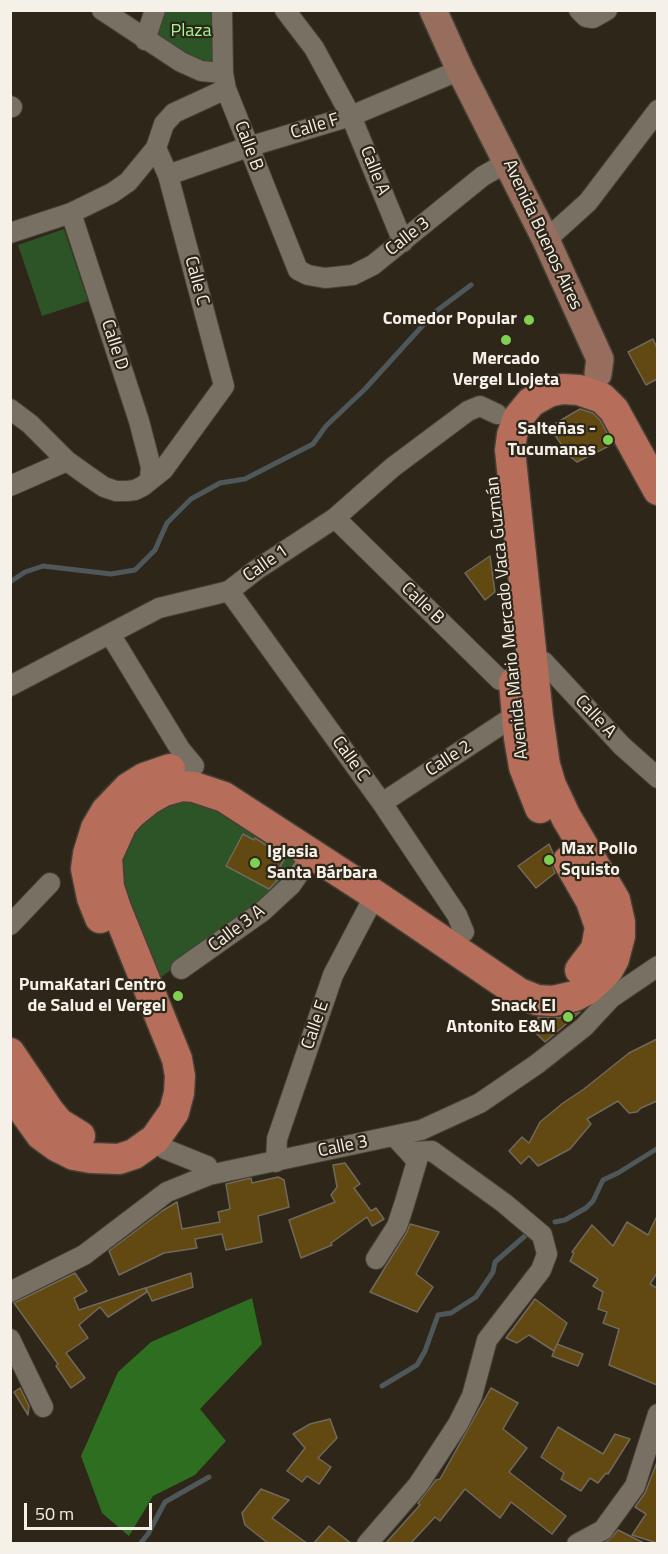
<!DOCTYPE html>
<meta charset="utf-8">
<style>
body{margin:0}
#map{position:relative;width:668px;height:1554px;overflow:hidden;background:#2d2619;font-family:"Titillium Web",sans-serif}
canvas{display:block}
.frame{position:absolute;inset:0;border:12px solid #f5f0e8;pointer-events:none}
.scale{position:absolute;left:24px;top:1503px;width:128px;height:27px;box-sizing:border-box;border:3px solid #f5f0e8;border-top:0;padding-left:8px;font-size:18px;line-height:21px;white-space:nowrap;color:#f5f0e8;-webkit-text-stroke:4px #2d2619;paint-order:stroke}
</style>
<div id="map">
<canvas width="668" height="1554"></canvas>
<div class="frame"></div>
<div class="scale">50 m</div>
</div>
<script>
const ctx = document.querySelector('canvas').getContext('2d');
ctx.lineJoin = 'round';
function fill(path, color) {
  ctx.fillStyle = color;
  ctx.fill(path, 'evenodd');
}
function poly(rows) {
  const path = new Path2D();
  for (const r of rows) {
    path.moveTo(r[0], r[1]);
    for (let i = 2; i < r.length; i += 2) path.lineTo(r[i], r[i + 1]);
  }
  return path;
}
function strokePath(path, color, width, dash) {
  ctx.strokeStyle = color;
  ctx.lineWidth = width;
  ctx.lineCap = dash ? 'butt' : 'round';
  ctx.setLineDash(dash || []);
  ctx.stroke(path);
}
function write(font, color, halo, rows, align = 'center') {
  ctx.font = font + ' "Titillium Web",sans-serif';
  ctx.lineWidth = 4.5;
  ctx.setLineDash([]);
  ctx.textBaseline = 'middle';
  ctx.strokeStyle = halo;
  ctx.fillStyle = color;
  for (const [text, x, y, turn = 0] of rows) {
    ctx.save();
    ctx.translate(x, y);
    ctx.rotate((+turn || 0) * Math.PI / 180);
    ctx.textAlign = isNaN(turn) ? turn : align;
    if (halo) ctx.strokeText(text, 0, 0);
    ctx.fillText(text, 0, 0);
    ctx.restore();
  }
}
const green = poly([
 [165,11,214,11,214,64,205,65,157,37],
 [64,229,88,301,42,316,18,245],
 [197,797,291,853,297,863,293,871,262,902,160,978,126,900,119,864,125,840,147,819,175,802]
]);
const forest = poly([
 [252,1298,262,1344,200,1409,226,1441,195,1475,153,1496,129,1536,102,1513,81,1456,118,1372,151,1342]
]);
const stream = poly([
 [10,582,25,572,43,566,111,574,135,570,155,550,167,523,191,499,220,483,245,479,313,444,326,426,365,389,435,312,471,285],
 [555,1222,565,1220,586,1208,593,1201,603,1180,618,1173,658,1148],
 [382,1386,417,1365,425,1351,438,1315,451,1313,476,1297,493,1272,495,1262,526,1235],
 [140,1544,148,1534,165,1502,209,1477]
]);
const building = poly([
 [653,339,657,348,657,379,646,385,628,352,653,339],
 [580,409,593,413,600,420,613,444,577,462,569,456,555,435,558,427,556,423,580,409],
 [490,556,495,592,485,600,465,573,490,556],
 [243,834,254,840,255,838,274,850,272,855,284,860,280,866,287,870,269,889,226,866,243,834],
 [549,844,553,853,551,862,555,873,536,888,518,866,549,844],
 [580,1012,545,1042,535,1032,538,1017,558,1018,580,1012],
 [657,1039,657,1101,641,1108,637,1112,629,1113,618,1101,587,1119,591,1124,570,1149,538,1166,529,1156,521,1164,509,1151,522,1137,529,1143,540,1122,563,1103,584,1089,629,1053,657,1039],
 [345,1163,360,1184,354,1188,371,1211,376,1208,384,1219,372,1226,367,1217,331,1243,332,1245,301,1258,289,1220,335,1202,331,1195,337,1187,333,1165,345,1163],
 [278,1177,284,1180,289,1207,258,1216,262,1242,226,1250,222,1234,195,1239,197,1248,164,1253,119,1275,109,1251,162,1211,177,1202,182,1229,220,1222,218,1212,230,1209,226,1184,251,1178,252,1183,278,1177],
 [657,1216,657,1273,650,1284,657,1288,657,1385,609,1365,619,1329,603,1323,607,1312,598,1309,603,1292,593,1286,598,1279,570,1261,574,1253,572,1252,592,1225,613,1246,627,1222,648,1235,657,1216],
 [410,1224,439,1232,416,1274,433,1287,417,1312,370,1292,407,1232,410,1224],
 [75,1273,87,1291,74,1298,79,1310,145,1288,147,1292,108,1317,100,1307,79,1325,88,1338,66,1353,85,1378,71,1388,56,1366,58,1364,14,1303,75,1273],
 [191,1273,193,1287,152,1301,146,1288,191,1273],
 [535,1299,567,1323,554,1351,529,1335,517,1343,506,1338,535,1299],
 [557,1344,583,1354,578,1366,552,1356,557,1344],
 [20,1388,29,1406,28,1415,14,1392,20,1388],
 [491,1388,518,1403,503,1429,527,1448,509,1472,566,1516,552,1534,511,1502,500,1518,465,1489,440,1521,435,1517,410,1544,385,1544,420,1505,418,1503,436,1480,440,1479,491,1388],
 [330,1419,337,1438,318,1458,331,1467,319,1484,307,1476,302,1482,287,1471,305,1448,293,1434,310,1424,330,1419],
 [558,1427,603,1454,615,1434,630,1439,608,1474,606,1473,598,1483,590,1478,581,1491,561,1479,564,1473,541,1457,558,1427],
 [657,1462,657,1543,632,1535,646,1514,635,1507,645,1493,657,1462],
 [261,1489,289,1500,272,1518,308,1544,269,1544,245,1525,242,1513,261,1489],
 [329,1526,352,1544,313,1544,329,1526],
 [618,1530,646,1544,603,1544,612,1537,618,1530]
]);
const street = poly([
 [102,10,181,62,201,71,223,73],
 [222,10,223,73,226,89,298,270,308,275,325,278,353,275,373,265,483,176,508,162],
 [285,10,314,48,351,116,403,242],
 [579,10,586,17,593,18,607,10],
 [145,40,155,10],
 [10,106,12,107],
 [168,175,248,147,351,116,460,70],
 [71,213,139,421,151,467,150,479],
 [10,233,71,213,112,193,128,182,156,148],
 [546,240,588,202,658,110],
 [10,409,30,424,67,461,88,476,104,487,116,491,127,491,135,490,143,486,163,470,224,386,168,175,156,148,164,124,174,113,226,89],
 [10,486,67,461],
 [335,518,500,680,514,680],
 [229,591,382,803,457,915,464,932],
 [110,634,180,749,194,766],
 [532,664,544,662,622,746,658,778],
 [10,686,159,608,229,591,256,570,335,518,393,467,468,411,480,406,497,414],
 [382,803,505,722,517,719],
 [10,925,50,883],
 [181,969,263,911,291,885,312,855],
 [155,1139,165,1149,207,1166,209,1175],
 [276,1162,277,1139,333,975,375,895],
 [376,1259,397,1226,404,1205,417,1161,409,1152],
 [10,1292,84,1255,167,1192,209,1175,421,1130,480,1103,537,1064,584,1027,611,998,658,966],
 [10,1339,43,1407],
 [367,1544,418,1485,458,1424,472,1396,487,1340,541,1270,547,1254,542,1235,504,1203,432,1151,409,1152,394,1136],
 [577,1544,603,1530,635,1486,658,1414]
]);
const secondary = poly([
 [433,10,460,70,546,240,600,359,598,374]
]);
const primary = poly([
 [514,683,519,738,524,767,540,808],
 [568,861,591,901,600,927,596,949,580,970],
 [100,918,92,898,86,869,88,854,96,828,106,811,128,788,144,778,170,769],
 [10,1053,49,1111,59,1123,80,1136],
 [10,1092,41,1135,56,1146,74,1155,91,1158,119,1159,134,1154,155,1139,174,1112,179,1093,180,1076,177,1059,116,908,109,887,107,857,122,824,132,813,148,800,164,791,182,786,194,787,224,797,375,895,519,993,537,1000,553,1001,575,996,588,989,597,981,608,970,614,959,620,936,620,922,615,900,566,817,551,785,545,765,538,716,510,450,512,435,518,418,531,402,549,392,562,389,579,390,602,398,614,410,658,490]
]);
const markers = [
 [529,320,6,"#80d051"],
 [506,340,6,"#80d051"],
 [608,440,6,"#80d051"],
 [549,860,6,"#80d051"],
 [255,863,6,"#80d051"],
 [178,996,6,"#80d051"],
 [568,1017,6,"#80d051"]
];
const parkNames = [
 ["Plaza",191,32]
];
const streetNames = [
 ["Calle F",315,127,-17],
 ["Calle B",248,146,69],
 ["Calle A",374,171,68],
 ["Avenida Buenos Aires",542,235,65],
 ["Calle 3",408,237,-38],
 ["Calle C",196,281,75],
 ["Calle D",114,345,72],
 ["Calle 1",266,564,-35],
 ["Calle B",422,604,44],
 ["Avenida Mario Mercado Vaca Guzmán",508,618,-96],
 ["Calle A",595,717,47],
 ["Calle C",350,759,54],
 ["Calle 2",449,759,-33],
 ["Calle 3 A",237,929,-37],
 ["Calle E",316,1025,-71],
 ["Calle 3",343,1147,-12]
];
const poiNames = [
 ["Comedor Popular",517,320],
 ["Mercado",506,360,"center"],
 ["Vergel Llojeta",506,381,"center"],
 ["Salteñas -",596,430],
 ["Tucumanas",596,451],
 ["Max Pollo",561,850,"left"],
 ["Squisto",561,871,"left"],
 ["Iglesia",267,853,"left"],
 ["Santa Bárbara",267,874,"left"],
 ["PumaKatari Centro",166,986],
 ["de Salud el Vergel",166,1007],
 ["Snack El",556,1007],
 ["Antonito E&M",556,1028]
];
fill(green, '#2d5426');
fill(forest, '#2d6e20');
strokePath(stream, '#4e575a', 5);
fill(building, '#624811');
strokePath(building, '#71695b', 1.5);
strokePath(street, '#464036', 22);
strokePath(secondary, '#464036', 30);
strokePath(primary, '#464036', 33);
strokePath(street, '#787062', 20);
strokePath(secondary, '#976e5e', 27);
strokePath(primary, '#b66d5a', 30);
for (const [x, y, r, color] of markers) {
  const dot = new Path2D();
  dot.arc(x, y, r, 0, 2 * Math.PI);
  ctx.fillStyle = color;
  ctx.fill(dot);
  strokePath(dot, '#2d2619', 2);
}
write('18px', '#a1f791', '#2d2619', parkNames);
write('18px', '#f5f0e8', '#2d2619', streetNames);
write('bold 18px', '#f5f0e8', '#2d2619', poiNames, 'right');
</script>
